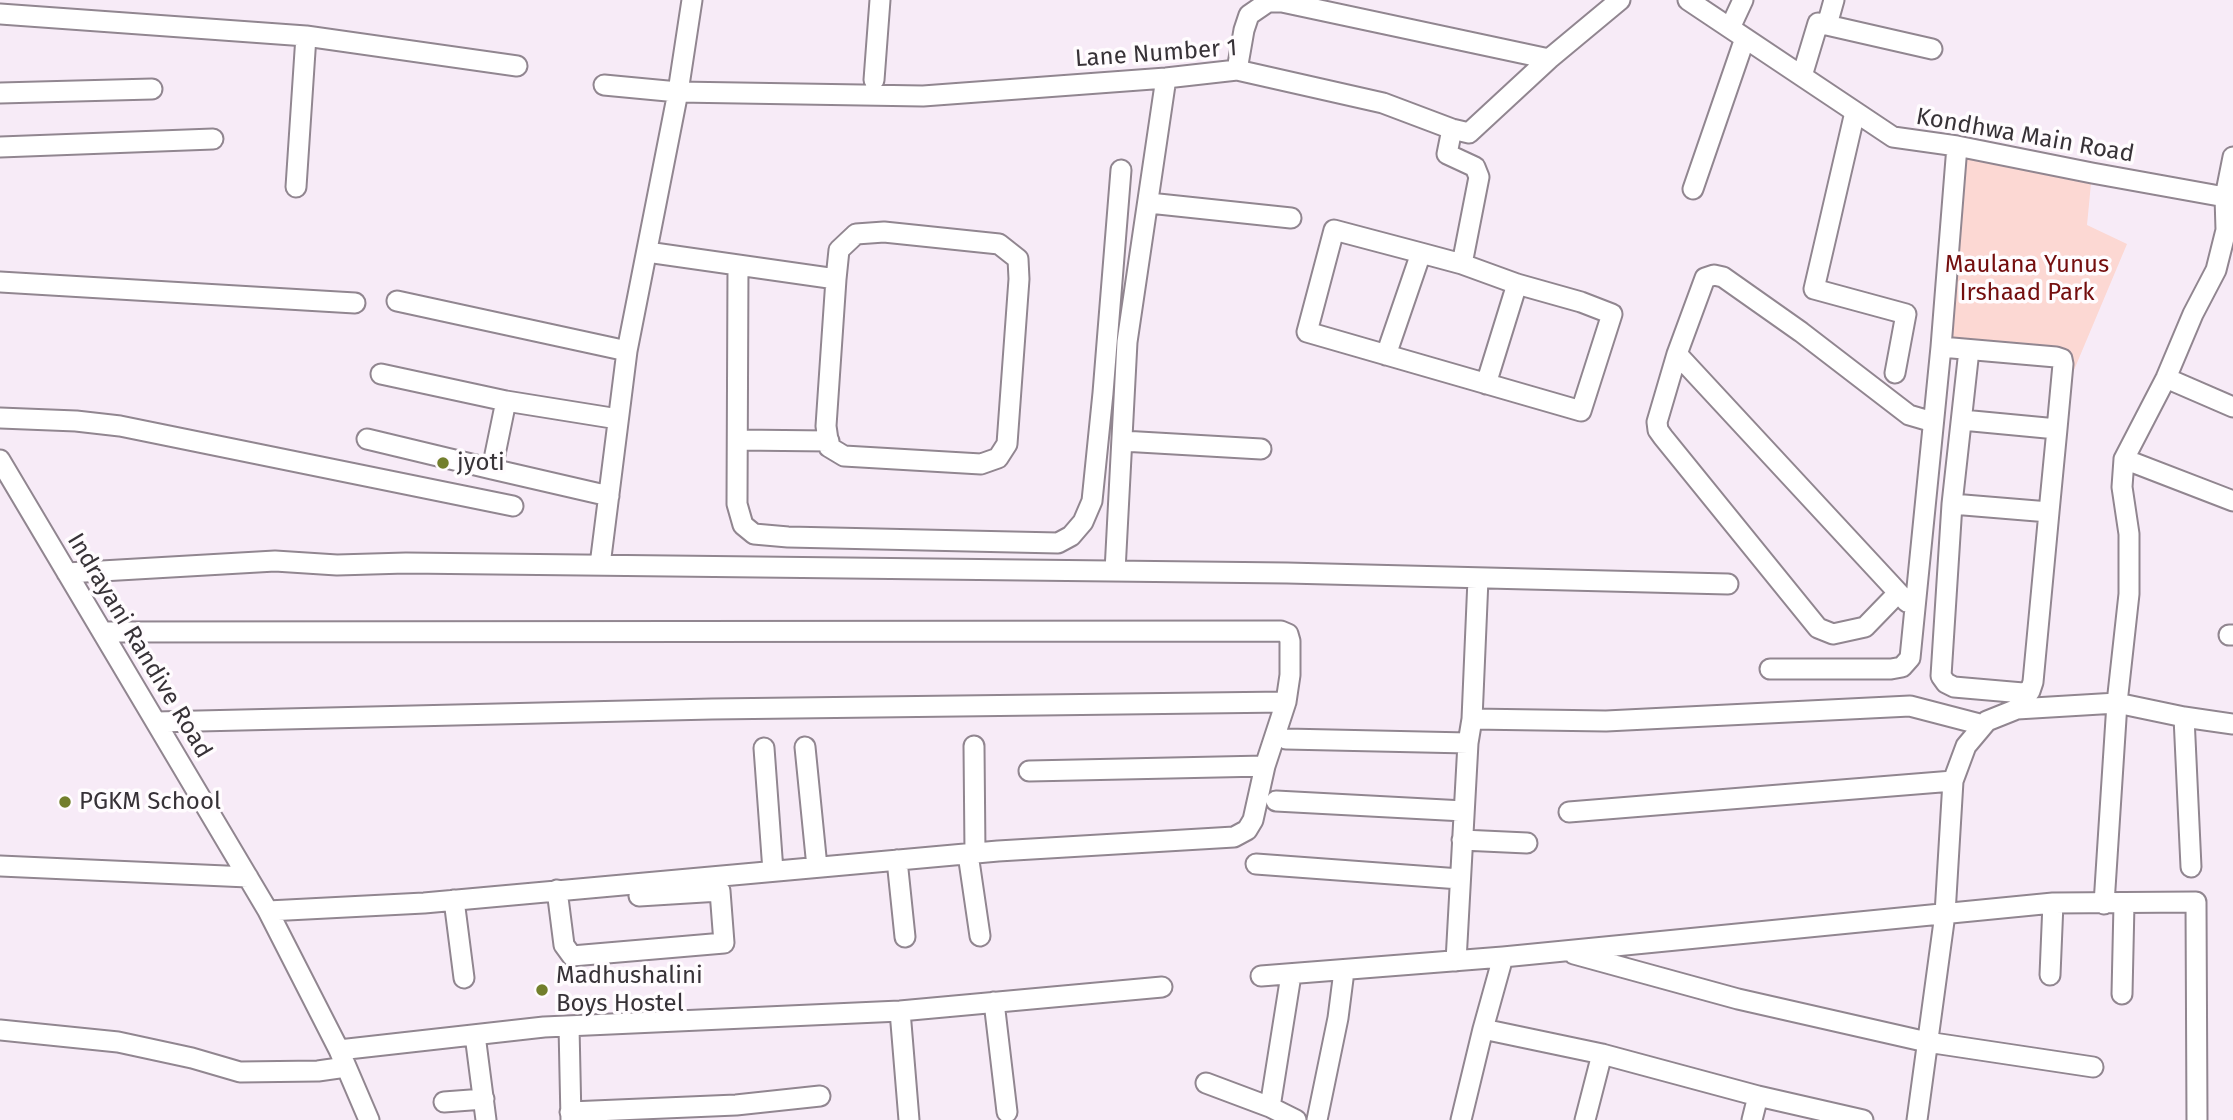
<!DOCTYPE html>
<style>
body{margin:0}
canvas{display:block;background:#f7ebf7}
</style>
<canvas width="2233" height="1120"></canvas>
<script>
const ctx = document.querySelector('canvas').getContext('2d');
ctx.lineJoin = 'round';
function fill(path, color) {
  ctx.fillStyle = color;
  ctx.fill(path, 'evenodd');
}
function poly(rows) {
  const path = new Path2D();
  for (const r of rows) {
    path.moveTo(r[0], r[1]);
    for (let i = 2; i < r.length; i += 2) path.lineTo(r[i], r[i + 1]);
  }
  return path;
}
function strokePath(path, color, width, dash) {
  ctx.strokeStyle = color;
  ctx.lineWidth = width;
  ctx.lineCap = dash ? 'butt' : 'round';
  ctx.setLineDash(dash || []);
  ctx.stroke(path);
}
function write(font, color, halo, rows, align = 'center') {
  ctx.font = font + ' "Fira Sans",sans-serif';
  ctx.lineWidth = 7;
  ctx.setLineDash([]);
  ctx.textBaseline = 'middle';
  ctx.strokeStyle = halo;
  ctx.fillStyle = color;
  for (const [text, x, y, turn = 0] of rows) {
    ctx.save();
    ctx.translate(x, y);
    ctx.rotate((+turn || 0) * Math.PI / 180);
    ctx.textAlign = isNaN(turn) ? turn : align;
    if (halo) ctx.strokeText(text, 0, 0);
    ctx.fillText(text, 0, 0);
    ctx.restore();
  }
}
const green = poly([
 [1957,146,2092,173,2087,225,2127,244,2074,370,1941,347]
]);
const minor = poly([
 [1688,0,1893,137,1957,146,2092,173,2225,197,2233,197],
 [0,14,306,36,517,66],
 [1827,25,1834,0],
 [1730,28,1743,0],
 [1237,70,1244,30,1249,15,1268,2,1282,2,1549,59],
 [1802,76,1818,23,1932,49],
 [874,80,880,0],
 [604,85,678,92,923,96,1166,78,1237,70,1383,103,1452,129,1469,133,1549,59,1620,0],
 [0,93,152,89],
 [1855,112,1814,289,1906,314,1895,373],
 [0,147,213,139],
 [296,187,306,36],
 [1693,189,1745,38],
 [1149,203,1291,218],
 [647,252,836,279,839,250,856,234,884,232,999,244,1018,259,1019,279,1007,444,998,458,981,464,844,456,829,447,826,426,836,279],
 [1421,253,1334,230,1307,332,1581,411,1612,314,1581,302,1517,284,1462,264,1479,177,1475,167,1447,154,1452,129],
 [738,265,737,504,743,525,754,534,788,537,1058,543,1071,536,1083,522,1092,501,1103,393,1121,170],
 [0,282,355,303],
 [397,301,627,351],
 [1941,347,2056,357,2062,359,2063,364,2057,429,2049,512,2033,682,2030,691,2023,693,1954,687,1946,683,1941,676,1952,504,2049,512],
 [1677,354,1907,602],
 [1386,355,1421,253,1462,264],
 [381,374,506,401,618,419],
 [2166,378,2233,407],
 [1486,384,1517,284],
 [506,401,492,469,609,496],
 [0,418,76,421,120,426,513,506],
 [1962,420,2057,429],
 [367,439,492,469],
 [738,440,829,441],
 [1122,441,1261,449],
 [2124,459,2233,501],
 [0,460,268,911,339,1050,369,1120],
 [1952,504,1969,350],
 [600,565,627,351,678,92,692,0],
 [1115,571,1127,342,1166,78],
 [67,573,275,561,337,565,406,563,1287,573,1728,584],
 [1897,594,1865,627,1833,634,1818,628,1663,437,1658,430,1657,422,1677,354,1705,278,1714,275,1723,277,1801,332,1909,415,1933,422],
 [104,632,1281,631,1288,634,1290,641,1290,675,1286,702,1265,766,1253,820,1247,830,1234,837,998,851,424,903,268,911],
 [2229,635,2233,635],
 [1770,669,1891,669,1902,667,1910,658,1941,347,1957,146],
 [2184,717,2233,724],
 [1472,719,1606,721,1910,706,1983,725],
 [156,722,712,709,1286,702],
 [1286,739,1468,743],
 [974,746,975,853],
 [805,747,817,867],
 [764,748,773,871],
 [1029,771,1265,766],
 [1276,801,1464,811],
 [1569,812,1953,781],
 [1462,840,1527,843],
 [968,854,980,936],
 [897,860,905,937],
 [1256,864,1460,879],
 [0,866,248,877],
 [557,890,564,945,572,956,724,943,720,891,639,896],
 [454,900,464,978],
 [2104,904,2117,703,2129,594,2129,534,2122,487,2124,459,2166,378,2193,314,2216,270,2226,230,2225,197,2233,157],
 [1574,954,1738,999,1927,1042,2093,1067],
 [1503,957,1483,1029,1602,1054,1758,1096,1863,1120],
 [1456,961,1468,743,1472,719,1478,579],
 [2050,975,2053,903],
 [1261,976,1503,957,2053,903,2196,902,2197,1120],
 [2122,994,2124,904],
 [994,1002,1007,1112],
 [900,1011,909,1120],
 [569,1026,571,1120],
 [0,1030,118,1042,192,1058,240,1072,318,1071,346,1067],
 [475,1035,486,1120],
 [339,1050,544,1027,900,1011,1162,987],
 [1206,1083,1270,1107,1296,1120],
 [444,1102,484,1099],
 [1270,1107,1291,975],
 [570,1112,736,1105,820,1096],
 [1317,1120,1338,1018,1344,971],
 [1461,1120,1483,1029],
 [1585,1120,1602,1054],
 [1752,1120,1758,1096],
 [1917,1120,1945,914,1953,781,1966,746,1987,721,2017,709,2117,703,2184,717,2191,867]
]);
const markers = [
 [443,463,7,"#727f2c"],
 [65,802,7,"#727f2c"],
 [542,990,7,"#727f2c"]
];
const streetNames = [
 ["Lane Number 1",1156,54,-4],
 ["Kondhwa Main Road",2025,136,10],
 ["Indrayani Randive Road",139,646,59]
];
const parkNames = [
 ["Maulana Yunus",2027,265],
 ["Irshaad Park",2027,293]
];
const poiNames = [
 ["jyoti",457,463],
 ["PGKM School",79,802],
 ["Madhushalini",556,976],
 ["Boys Hostel",556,1004]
];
fill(green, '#fcd8d3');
strokePath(minor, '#918690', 23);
strokePath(minor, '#fff', 19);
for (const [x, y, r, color] of markers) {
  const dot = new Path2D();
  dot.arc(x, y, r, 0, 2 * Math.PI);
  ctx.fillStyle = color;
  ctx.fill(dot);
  strokePath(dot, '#fffcfe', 2.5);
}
write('24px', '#373237', '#fffcfe', streetNames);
write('24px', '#740e0e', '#fffcfe', parkNames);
write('24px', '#373237', '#fffcfe', poiNames, 'left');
</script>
